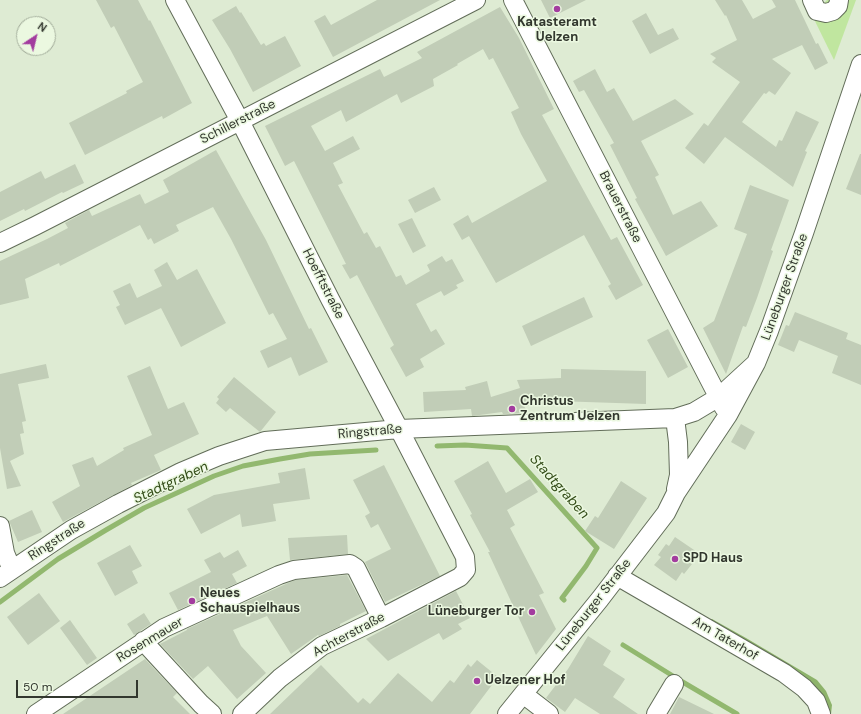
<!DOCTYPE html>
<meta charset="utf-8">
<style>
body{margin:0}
#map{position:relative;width:861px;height:714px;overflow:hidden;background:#deebd3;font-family:"DM Sans",sans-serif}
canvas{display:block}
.north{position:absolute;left:16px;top:16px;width:40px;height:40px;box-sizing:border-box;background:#ebf8e0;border:1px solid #a1ab99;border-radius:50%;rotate:35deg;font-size:11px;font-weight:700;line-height:16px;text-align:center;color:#32372e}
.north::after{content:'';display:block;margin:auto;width:14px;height:18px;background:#a33c9f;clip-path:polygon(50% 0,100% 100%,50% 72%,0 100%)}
.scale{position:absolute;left:16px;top:680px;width:122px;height:18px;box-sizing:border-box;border:2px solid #32372e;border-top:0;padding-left:5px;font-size:12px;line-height:14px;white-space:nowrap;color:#32372e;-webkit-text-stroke:3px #ebf8e0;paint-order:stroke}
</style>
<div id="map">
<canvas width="861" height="714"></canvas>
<div class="north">N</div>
<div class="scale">50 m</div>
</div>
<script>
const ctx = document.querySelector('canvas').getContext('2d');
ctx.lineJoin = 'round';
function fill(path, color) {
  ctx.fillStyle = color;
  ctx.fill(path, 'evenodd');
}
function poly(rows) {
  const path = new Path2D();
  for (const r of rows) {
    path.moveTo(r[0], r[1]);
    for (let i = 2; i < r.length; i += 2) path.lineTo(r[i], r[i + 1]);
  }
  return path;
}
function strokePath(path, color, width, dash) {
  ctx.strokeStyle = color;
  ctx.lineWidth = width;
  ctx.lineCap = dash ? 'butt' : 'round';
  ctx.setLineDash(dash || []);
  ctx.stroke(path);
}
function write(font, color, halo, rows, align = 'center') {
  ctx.font = font + ' "DM Sans",sans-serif';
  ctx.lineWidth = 3;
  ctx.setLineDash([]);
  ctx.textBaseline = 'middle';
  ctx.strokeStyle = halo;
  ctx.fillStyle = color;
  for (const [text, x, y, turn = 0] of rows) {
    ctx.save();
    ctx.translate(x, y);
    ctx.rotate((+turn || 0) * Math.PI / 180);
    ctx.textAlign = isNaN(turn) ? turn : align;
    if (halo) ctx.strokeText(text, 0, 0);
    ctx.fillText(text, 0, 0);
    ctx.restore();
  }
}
const green = poly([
 [827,0,856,0,834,60,812,15]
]);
const forest = poly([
 [707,619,712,619,746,638,817,680,826,691,832,705,831,714,823,714]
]);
const stream = poly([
 [437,446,465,445,507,448,597,548,586,566,562,598,564,600],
 [0,602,58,559,106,530,144,508,214,476,243,466,280,459,310,454,376,450],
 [623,645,673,676],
 [681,681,737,714]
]);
const building = poly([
 [96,0,138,0,149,21,150,20,192,103,163,119,162,116,85,155,69,123,127,93,126,91,143,82,114,26,111,28],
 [377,0,440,0,333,57,314,21,325,15,331,25],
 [541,0,586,0,550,18],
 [715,0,742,0,753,19,776,7,772,0,795,0,816,44,818,43,828,63,815,70,802,45,772,59,791,73,775,95,769,91,766,94,764,93,742,122,776,147,779,140,782,141,796,111,819,122,805,151,807,152,793,187,725,137,704,164,685,148,704,123,708,126,740,82,712,62,716,58,710,54,737,40,726,15,725,16],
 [236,6,240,13,241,12,261,45,264,43,266,46,285,36,301,66,253,92,230,49,212,20],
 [500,7,519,38,554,109,542,115,611,240,617,237,643,285,616,300,608,286,611,284,584,235,496,283,469,236,462,240,453,224,468,215,472,223,547,181,521,134,511,112,519,108,493,58,489,60,483,49,457,64,458,65,433,79,434,86,401,103,397,94,346,122,341,110,311,126,325,151,353,136,360,149,333,163,343,183,338,185,364,234,367,232,376,248,380,246,396,277,401,275,406,285,430,271,427,265,442,256,446,262,452,259,464,281,456,285,458,288,444,296,441,291,416,304,431,332,436,329,445,344,420,359,424,367,406,377,390,348,394,345,357,275,350,279,342,265,346,264,294,161,285,166,265,126,380,69,384,77,422,58,417,52],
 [646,13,658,35,673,28,679,39,650,54,632,21],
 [595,69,607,92,614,88,633,121,675,99,694,114,641,141,659,175,655,177,673,215,701,201,718,226,666,256,635,199,637,198,610,145,614,143,584,90,579,92,573,81],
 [216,150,266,240,309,329,311,328,328,362,299,376,291,357,268,368,260,351,287,339,273,313,269,315,231,239,213,207,176,225,179,231,154,244,151,238,148,240,140,225,60,266,59,263,25,279,29,298,0,305,0,261,47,239,68,228,65,223,89,210,92,216,140,194,145,204,169,192,163,180],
 [860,154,861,154,861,195,846,189],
 [75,164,84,183,63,193,62,192,25,211,24,209,0,221,0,192,41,171,45,179],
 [750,185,789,200,771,250,773,251,757,298,746,327,743,326,726,374,703,328,714,321,747,234,734,229],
 [434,187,441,200,415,213,408,200],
 [412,218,426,246,413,253,398,224],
 [167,262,177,280,197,269,226,323,181,347,161,308,125,325,116,307,120,305,113,291,130,283,137,298,162,286,154,270],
 [584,297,593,317,531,346,522,326],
 [795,312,848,333,846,339,861,345,861,385,832,373,838,356,799,340,794,352,778,345,786,325,789,326],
 [668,329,688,367,668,378,647,340],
 [46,364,49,378,18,384,26,421,22,422,24,433,20,434,24,454,10,461,21,486,7,489,0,448,0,374],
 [150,366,168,409,184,402,199,434,154,455,161,470,131,483,132,485,63,522,52,502,80,486,72,465,93,457,97,466,124,450,123,448,152,435,127,376],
 [561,369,646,371,646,404,556,401,556,404,524,406,528,413,503,414,502,412,472,416,471,409,424,412,423,392,466,390,465,387,487,381,491,397,520,388,517,380,561,378],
 [234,377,276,412,260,432,230,408,226,412,216,403,219,399,217,397],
 [741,424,755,432,745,450,731,442],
 [488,461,506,493,530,479,538,492,507,510,515,525,510,528,544,593,539,595,556,629,536,655,488,552,490,552,470,515,472,514,454,481],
 [384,465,440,576,385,602,365,562,391,549,378,524,371,528,365,516,370,513,353,480],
 [305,468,310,499,273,504,276,521,242,527,240,514,201,534,187,509,214,495,280,483,278,473],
 [621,481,647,498,614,549,585,531,595,516,598,518],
 [32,510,42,532,18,542,9,521],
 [347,535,348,554,290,560,288,538],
 [675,537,697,552,690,562,692,564,684,574,682,572,676,581,654,565,661,557,658,555,666,544,669,546],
 [130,545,142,566,132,571,138,583,115,596,97,563],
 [238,550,247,566,232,574,237,583,178,610,169,593,211,572,204,560,220,552,224,558],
 [347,575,366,611,340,624,340,626,319,636,318,635,291,654,267,616,233,630,241,646,266,673,237,699,208,666,193,679,160,644,187,630,187,629,288,583,296,580],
 [456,591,470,618,458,624,462,629,443,640,439,633,388,661,366,639],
 [39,593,60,621,28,645,7,617],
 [144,613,151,624,134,635,127,624],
 [70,620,97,658,87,665,60,628],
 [588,636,611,651,603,665,625,679,613,697,638,714,600,714,575,698,565,712,546,698,568,669],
 [145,659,177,693,173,697,190,714,63,714],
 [477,660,498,677,470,714,270,714,321,665,358,703,363,698,370,704,398,673,432,702,450,680,454,683,468,664,471,667],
 [679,697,714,714,670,714]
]);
const minor = poly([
 [175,0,240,121,330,299,399,429,465,557,466,570,460,577,381,618,322,646,280,678,242,714],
 [513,0,724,408],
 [812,0,817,11,826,13,833,11,838,6,839,0],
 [0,243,35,226,476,0],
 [675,418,678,442,679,475,676,489],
 [0,526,5,553,12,570],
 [617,576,784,673,804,688,816,701,821,714],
 [0,578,71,530,118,504,181,472,219,456,265,441,399,429,675,418,694,412,719,397,756,363],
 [143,641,201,704,212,714],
 [523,694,549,714],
 [36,714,164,628,279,575,294,570,350,564,356,568,381,618],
 [507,714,600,599,666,513,676,493,728,415,756,363,769,331,804,233,861,64],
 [656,714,674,684]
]);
const markers = [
 [557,9,4,"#a33c9f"],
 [512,409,4,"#a33c9f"],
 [675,559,4,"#a33c9f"],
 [192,601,4,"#a33c9f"],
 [532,612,4,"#a33c9f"],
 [477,681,4,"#a33c9f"]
];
const poiNames = [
 ["Katasteramt",557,23,"center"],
 ["Uelzen",557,38,"center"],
 ["Christus",520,402],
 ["Zentrum Uelzen",520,417],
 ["SPD Haus",683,559],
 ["Neues",200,594],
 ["Schauspielhaus",200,609],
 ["Lüneburger Tor",524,612,"right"],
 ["Uelzener Hof",485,681]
];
const streetNames = [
 ["Schillerstraße",238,122,-27],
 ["Brauerstraße",620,207,63],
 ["Hoefftstraße",323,284,63],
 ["Lüneburger Straße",785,287,-70],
 ["Ringstraße",370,432,-5],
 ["Ringstraße",57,540,-33],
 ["Lüneburger Straße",594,605,-52],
 ["Achterstraße",349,635,-28],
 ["Am Taterhof",725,639,30],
 ["Rosenmauer",150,640,-31]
];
const waterNames = [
 ["Stadtgraben",171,483,-25],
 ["Stadtgraben",559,487,48]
];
fill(green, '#c0e69f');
fill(forest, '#8db36a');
strokePath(stream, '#92b86f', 5);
fill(building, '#c1cdb7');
strokePath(minor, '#626d59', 20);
strokePath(minor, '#fff', 18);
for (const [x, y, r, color] of markers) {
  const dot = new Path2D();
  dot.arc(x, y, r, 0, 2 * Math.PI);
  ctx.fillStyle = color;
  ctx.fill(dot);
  strokePath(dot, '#ebf8e0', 1.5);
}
write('bold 13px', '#32372e', '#ebf8e0', poiNames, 'left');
write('13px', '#32372e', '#ebf8e0', streetNames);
write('italic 14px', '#344d19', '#ebf8e0', waterNames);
</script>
